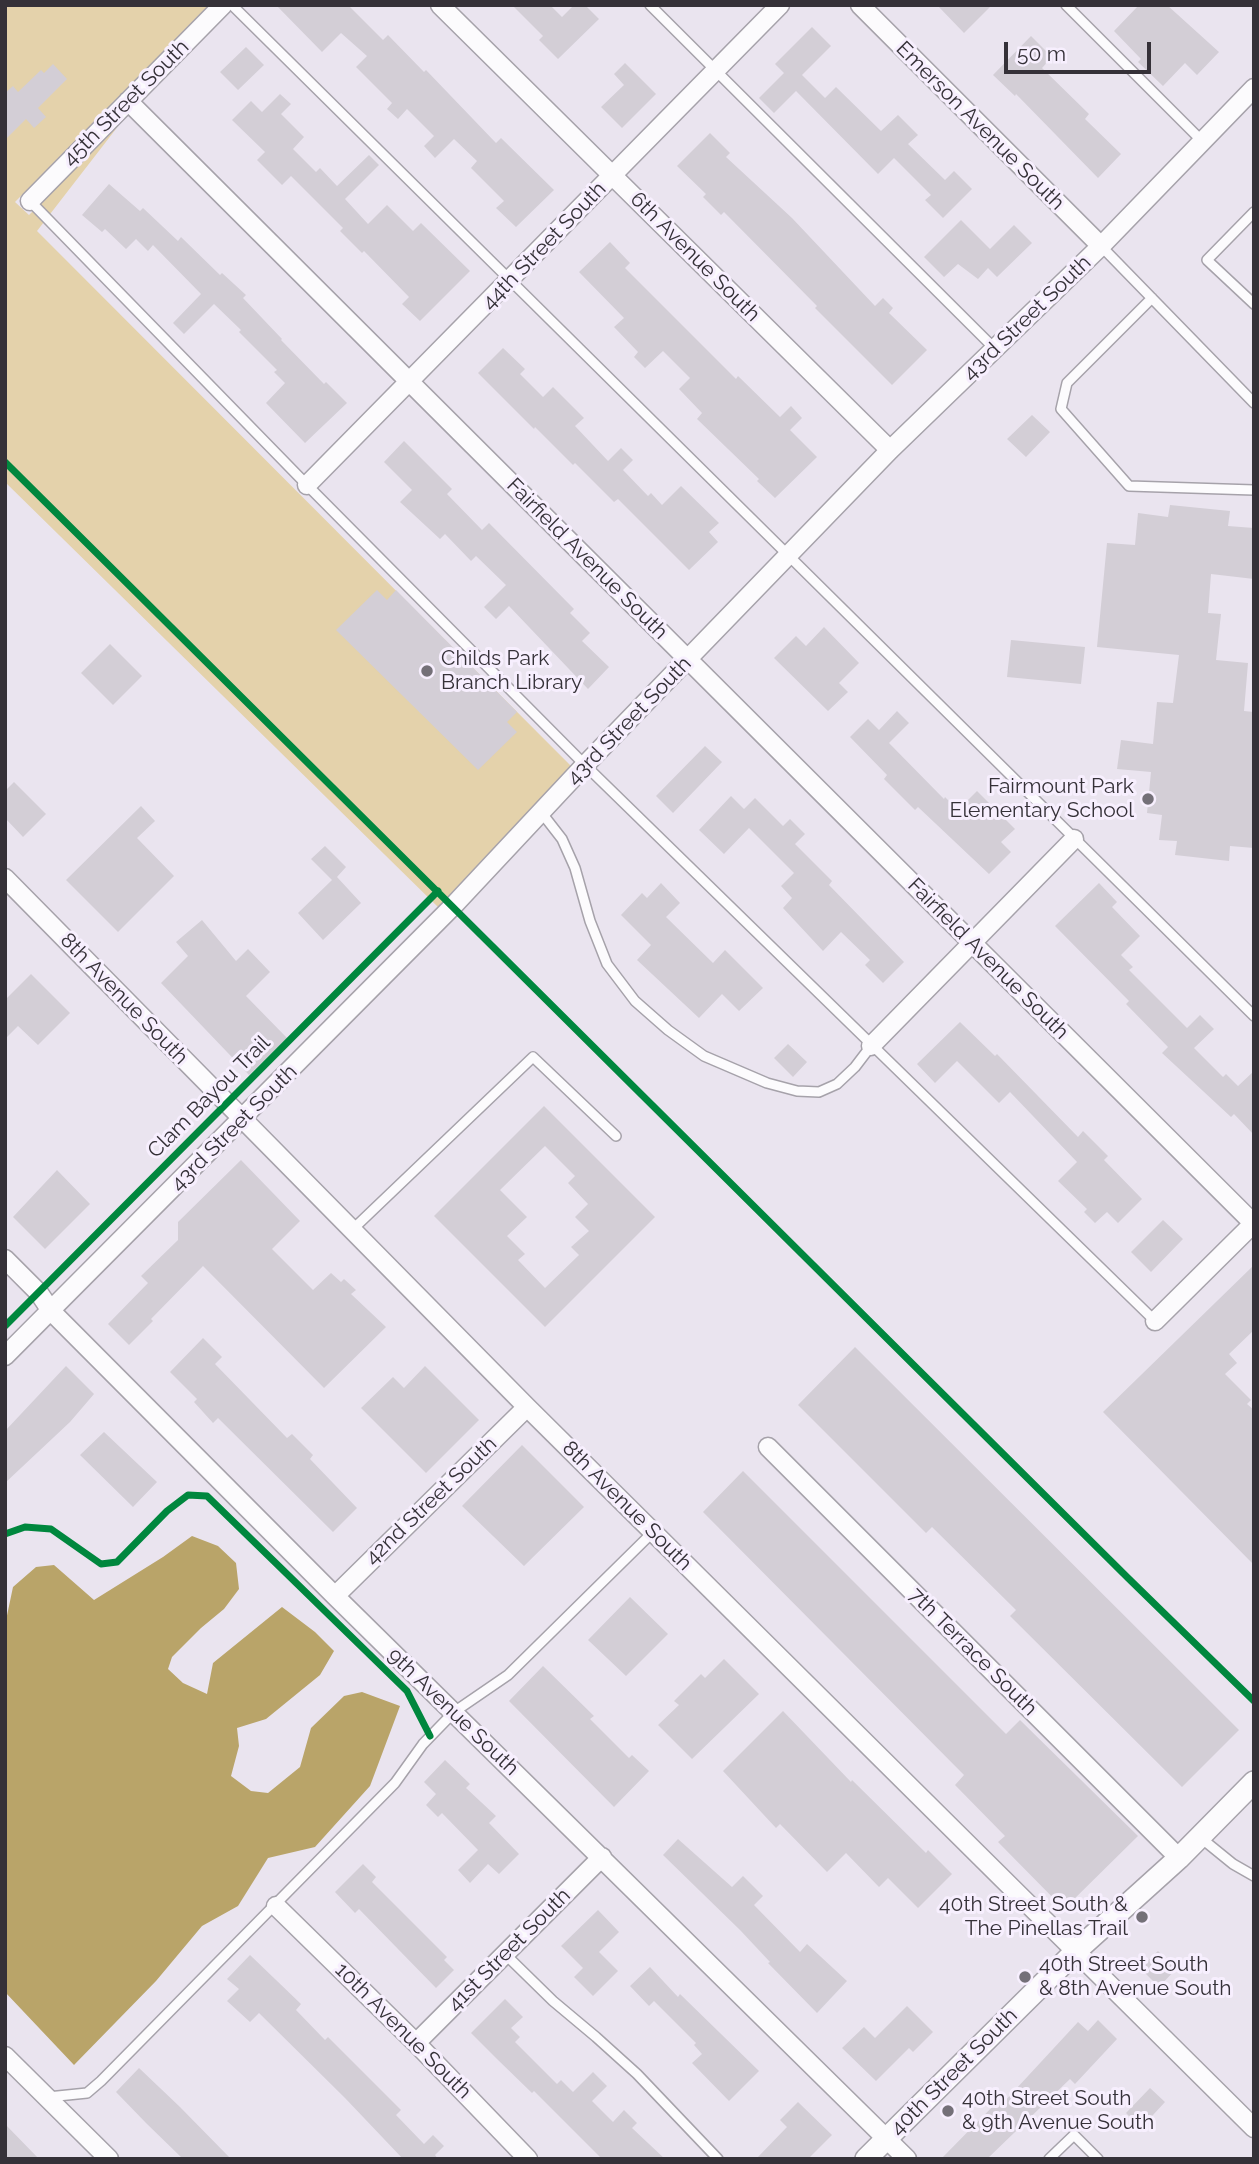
<!DOCTYPE html>
<style>
body{margin:0}
#map{position:relative;width:1259px;height:2164px;overflow:hidden;background:#eae4ef;font-family:Raleway,sans-serif}
canvas{display:block}
.frame{position:absolute;inset:0;border:7px solid #353138;pointer-events:none}
.scale{position:absolute;left:1004px;top:42px;width:147px;height:32px;box-sizing:border-box;border:4px solid #353138;border-top:0;padding-left:9px;font-size:21px;line-height:24px;white-space:nowrap;color:#353138;-webkit-text-stroke:5px #f7effe;paint-order:stroke}
</style>
<div id="map">
<canvas width="1259" height="2164"></canvas>
<div class="frame"></div>
<div class="scale">50 m</div>
</div>
<script>
const ctx = document.querySelector('canvas').getContext('2d');
ctx.lineJoin = 'round';
function fill(path, color) {
  ctx.fillStyle = color;
  ctx.fill(path, 'evenodd');
}
function poly(rows) {
  const path = new Path2D();
  for (const r of rows) {
    path.moveTo(r[0], r[1]);
    for (let i = 2; i < r.length; i += 2) path.lineTo(r[i], r[i + 1]);
  }
  return path;
}
function strokePath(path, color, width, dash) {
  ctx.strokeStyle = color;
  ctx.lineWidth = width;
  ctx.lineCap = dash ? 'butt' : 'round';
  ctx.setLineDash(dash || []);
  ctx.stroke(path);
}
function write(font, color, halo, rows, align = 'center') {
  ctx.font = font + ' Raleway,sans-serif';
  ctx.lineWidth = 6;
  ctx.setLineDash([]);
  ctx.textBaseline = 'middle';
  ctx.strokeStyle = halo;
  ctx.fillStyle = color;
  for (const [text, x, y, turn = 0] of rows) {
    ctx.save();
    ctx.translate(x, y);
    ctx.rotate((+turn || 0) * Math.PI / 180);
    ctx.textAlign = isNaN(turn) ? turn : align;
    if (halo) ctx.strokeText(text, 0, 0);
    ctx.fillText(text, 0, 0);
    ctx.restore();
  }
}
const green = poly([
 [5,5,209,5,15,202,29,215,119,125,37,231,571,766,438,907,5,482]
]);
const water = poly([
 [192,1536,218,1546,236,1563,239,1589,224,1609,201,1628,172,1657,168,1669,183,1683,207,1694,213,1663,282,1607,315,1632,334,1651,320,1675,266,1719,237,1728,239,1746,231,1776,251,1791,268,1793,300,1767,311,1728,344,1696,362,1692,400,1706,370,1786,315,1847,268,1858,238,1906,202,1926,156,1981,74,2065,5,1992,5,1625,13,1587,36,1567,54,1565,94,1600,163,1557]
]);
const building = poly([
 [276,5,348,5,383,40,388,35,424,72,426,70,496,143,501,138,554,190,516,227,496,208,504,201,471,168,477,161,454,139,435,158,424,146,434,136,407,109,398,119,387,109,392,103,356,67,367,56,341,33,322,52],
 [512,5,550,5,562,17,574,5,585,5,599,19,558,59,539,40,543,36],
 [937,5,992,5,964,33],
 [1139,5,1167,5,1219,52,1197,75,1185,63,1163,86,1138,62,1141,59,1114,31],
 [812,27,831,46,802,75,825,98,836,87,881,131,898,115,918,135,908,144,945,180,954,171,972,189,943,218,925,200,931,195,894,158,878,174,796,91,774,113,759,98,784,73,775,64],
 [1031,36,1052,57,1042,68,1089,114,1085,119,1121,154,1098,178,1016,94,1015,96,993,75],
 [246,47,264,65,238,90,220,72],
 [625,63,656,94,622,128,601,107,624,85,614,74],
 [53,64,67,79,38,108,46,117,34,128,26,119,5,140,5,93,13,86,18,92,41,70,44,73],
 [280,94,291,104,281,114,304,137,293,149,316,172,320,168,337,186,369,155,379,165,345,199,368,224,387,205,413,231,421,223,470,271,420,321,402,304,409,297,364,251,362,253,340,231,343,228,291,176,282,185,257,160,265,152,232,120,251,101,262,112],
 [710,133,730,153,726,157,792,218,875,306,883,298,893,308,889,313,927,350,892,385,815,308,817,306,724,212,721,215,703,197,706,194,677,166],
 [109,184,140,211,143,208,178,241,181,237,220,275,222,273,246,295,243,298,282,339,281,340,324,384,326,382,347,403,305,443,266,403,285,383,274,372,277,370,239,332,241,330,214,304,184,334,173,323,201,294,153,245,148,251,136,239,126,249,105,229,102,232,82,215],
 [961,220,990,249,1014,225,1032,243,997,277,988,268,978,279,958,264,944,277,924,257],
 [610,242,630,263,625,268,736,379,738,376,780,417,791,406,802,418,790,430,817,457,775,498,757,481,759,479,697,419,702,413,679,389,690,378,663,351,645,368,634,357,638,352,614,327,624,318,579,272],
 [503,348,525,369,520,374,543,397,553,387,584,418,575,426,608,461,621,448,633,460,623,470,648,496,651,493,662,505,681,486,719,523,709,532,718,542,689,570,618,499,614,502,575,463,573,465,535,427,534,429,478,373],
 [1032,415,1050,432,1026,457,1007,439],
 [404,441,452,489,447,494,482,530,489,523,574,609,570,613,590,633,582,641,609,667,588,689,509,606,496,619,484,607,506,585,476,556,471,561,445,534,440,539,400,502,412,490,384,462],
 [1170,505,1230,511,1228,526,1254,528,1254,579,1211,574,1208,613,1221,614,1216,660,1248,663,1244,711,1254,712,1254,848,1230,846,1229,861,1175,855,1177,841,1159,840,1162,815,1147,813,1151,772,1117,769,1121,740,1153,744,1157,702,1173,703,1179,655,1097,647,1107,543,1135,545,1138,513,1168,517],
 [377,590,387,600,396,590,517,712,507,722,517,732,478,770,336,630],
 [824,627,859,663,839,683,848,692,828,711,774,658,796,636,806,646],
 [1011,640,1085,647,1081,684,1007,677],
 [110,644,142,676,113,705,81,673],
 [897,711,909,723,889,743,944,799,945,797,958,810,977,791,1015,829,1001,842,1011,852,989,874,918,807,915,810,884,779,887,775,850,737,868,719,879,730],
 [705,746,722,762,673,813,656,796],
 [14,782,46,814,23,837,5,818,5,791],
 [731,796,744,809,755,798,783,826,790,819,805,834,795,844,832,881,829,885,904,962,883,983,865,965,870,960,841,932,823,951,783,908,792,898,781,886,794,873,749,828,724,854,699,830],
 [141,806,155,821,137,838,174,876,118,932,66,880],
 [325,846,346,867,337,877,361,903,323,940,298,913,332,880,311,859],
 [661,883,680,903,666,917,713,963,725,950,763,988,739,1011,722,994,699,1018,637,960,651,945,621,915,642,893,647,898],
 [1099,883,1117,902,1112,907,1140,936,1121,955,1133,967,1129,970,1187,1028,1200,1015,1214,1029,1194,1048,1223,1077,1226,1074,1238,1086,1254,1071,1254,1135,1234,1114,1231,1117,1162,1053,1168,1047,1126,1004,1129,1001,1055,926],
 [202,920,236,961,248,949,270,972,246,996,287,1038,249,1075,161,983,188,956,176,942],
 [31,974,70,1013,38,1045,18,1026,5,1039,5,1000],
 [960,1022,995,1056,997,1054,1078,1137,1083,1131,1108,1156,1104,1160,1142,1199,1118,1223,1107,1212,1095,1223,1084,1212,1087,1209,1058,1181,1077,1162,1010,1092,999,1103,957,1061,935,1083,917,1064],
 [788,1044,807,1062,793,1077,774,1058],
 [544,1106,655,1217,545,1327,434,1216],
 [545,1146,575,1176,568,1183,588,1204,575,1217,589,1231,571,1247,579,1255,545,1288,518,1260,525,1254,507,1236,527,1217,500,1190],
 [241,1160,300,1221,272,1249,313,1290,331,1273,341,1282,344,1279,356,1290,351,1294,386,1327,324,1388,203,1266,151,1319,153,1321,129,1345,108,1324,148,1283,141,1276,178,1240,178,1222],
 [57,1170,90,1204,45,1249,13,1217],
 [1163,1220,1183,1239,1151,1272,1131,1252],
 [1254,1265,1254,1330,1229,1354,1237,1363,1225,1374,1251,1400,1247,1404,1254,1410,1254,1565,1103,1412],
 [203,1338,222,1357,215,1364,287,1438,292,1434,313,1455,310,1459,357,1508,333,1532,218,1418,213,1423,194,1402,197,1399,170,1372],
 [855,1347,1239,1730,1182,1787,1010,1616,1016,1610,932,1527,926,1533,798,1405],
 [66,1366,94,1394,70,1422,5,1483,5,1431],
 [425,1366,479,1420,426,1473,361,1408,393,1377,404,1388],
 [104,1432,157,1482,133,1507,80,1455],
 [522,1445,584,1507,524,1566,462,1506],
 [743,1471,1006,1734,1020,1720,1138,1836,1064,1909,998,1842,1005,1836,955,1785,964,1775,703,1512],
 [630,1597,668,1634,626,1676,588,1640],
 [724,1659,759,1694,692,1759,658,1725,679,1705,674,1701,701,1674,705,1678],
 [543,1666,594,1716,590,1719,629,1758,632,1755,649,1771,614,1807,509,1701],
 [783,1711,851,1782,852,1780,926,1853,928,1850,952,1874,918,1908,888,1878,879,1887,846,1853,827,1872,780,1824,776,1828,723,1771],
 [445,1760,470,1784,466,1788,496,1816,489,1823,519,1854,499,1874,488,1864,470,1883,458,1870,478,1850,442,1813,438,1817,426,1805,436,1794,424,1782],
 [678,1839,732,1887,743,1876,763,1896,754,1905,800,1952,807,1944,847,1981,817,2013,768,1963,770,1962,740,1930,663,1855],
 [363,1864,376,1877,372,1882,447,1957,444,1960,454,1970,436,1988,359,1909,355,1913,335,1892],
 [598,1910,619,1932,599,1952,618,1971,593,1996,574,1977,583,1968,561,1946],
 [1158,1951,1176,1969,1159,1987,1140,1968],
 [250,1955,301,2004,296,2010,325,2040,328,2037,401,2110,396,2115,424,2144,433,2135,444,2146,435,2155,438,2159,403,2159,345,2098,259,2013,250,2022,227,2001,239,1989,227,1979],
 [650,1967,678,1997,680,1994,759,2071,729,2101,692,2063,702,2054,694,2045,696,2043,654,2001,649,2006,630,1986],
 [505,1999,523,2017,511,2028,520,2037,515,2042,557,2084,561,2080,573,2092,593,2072,607,2086,592,2101,613,2122,624,2110,637,2123,632,2128,665,2159,602,2159,534,2091,532,2093,497,2059,471,2033],
 [907,2006,933,2032,913,2052,909,2048,876,2081,842,2048,864,2027,875,2038],
 [1098,2020,1117,2039,1075,2084,1070,2079,987,2159,941,2159,1000,2099,1003,2103,1078,2022,1088,2031],
 [139,2068,180,2107,231,2159,183,2159,146,2123,116,2092],
 [1150,2088,1165,2102,1141,2128,1126,2113],
 [798,2102,832,2135,808,2159,756,2159,787,2127,780,2120],
 [5,2124,39,2159,5,2159]
]);
const service = poly([
 [232,5,1254,1016],
 [650,5,995,349],
 [1066,5,1202,141],
 [30,201,307,485,585,765,1155,1321],
 [1254,212,1207,260,1254,304],
 [1101,246,1254,403],
 [1152,298,1067,383,1061,409,1129,486,1254,490],
 [541,812,562,839,575,868,590,921,607,964,635,1001,668,1030,704,1056,767,1083,797,1091,819,1092,837,1084,855,1067,871,1046],
 [352,1230,533,1057,616,1136],
 [1201,1838,1233,1864,1254,1876],
 [505,1954,553,2001,596,2037,637,2074,718,2159],
 [48,2097,87,2093,101,2081,395,1783,423,1744,454,1712,508,1675,653,1532],
 [1049,2159,1074,2135,1098,2159]
]);
const minor = poly([
 [440,5,890,450],
 [860,5,1101,246],
 [128,101,1254,1224],
 [30,201,223,5],
 [307,485,780,5],
 [5,878,527,1407,1254,2128],
 [871,1046,1074,839],
 [5,1259,39,1293,51,1311,335,1596,907,2159],
 [1155,1321,1254,1223],
 [5,1356,453,906,585,765,890,450,1101,246,1254,88],
 [768,1447,1179,1858],
 [335,1596,527,1407],
 [276,1906,416,2043,528,2159],
 [416,2043,602,1857],
 [5,2056,109,2159]
]);
const tertiary = poly([
 [866,2159,1076,1951,1179,1858,1254,1782]
]);
const cycleway = poly([
 [5,462,1128,1578,1254,1701],
 [5,1326,438,891],
 [5,1534,25,1527,51,1529,101,1564,117,1562,167,1511,188,1495,207,1496,407,1691,430,1736]
]);
const markers = [
 [427,671,7,"#747078"],
 [1148,799,7,"#747078"],
 [1142,1917,7,"#747078"],
 [1025,1977,7,"#747078"],
 [948,2111,7,"#747078"]
];
const streetNames = [
 ["45th Street South",126,103,-45],
 ["Emerson Avenue South",980,126,45],
 ["44th Street South",544,246,-46],
 ["6th Avenue South",695,257,45],
 ["43rd Street South",1027,318,-44],
 ["Fairfield Avenue South",587,559,45],
 ["43rd Street South",629,721,-46],
 ["Fairfield Avenue South",988,959,45],
 ["8th Avenue South",124,999,46],
 ["Clam Bayou Trail",209,1097,-45],
 ["43rd Street South",234,1128,-45],
 ["42nd Street South",431,1501,-44],
 ["8th Avenue South",627,1506,45],
 ["7th Terrace South",973,1652,45],
 ["9th Avenue South",453,1712,44],
 ["41st Street South",509,1950,-45],
 ["10th Avenue South",403,2031,45],
 ["40th Street South",954,2072,-45]
];
const poiNames = [
 ["Childs Park",441,659],
 ["Branch Library",441,683],
 ["Fairmount Park",1134,787,"right"],
 ["Elementary School",1134,811,"right"],
 ["40th Street South &",1128,1905,"right"],
 ["The Pinellas Trail",1128,1929,"right"],
 ["40th Street South",1039,1965],
 ["& 8th Avenue South",1039,1989],
 ["40th Street South",962,2099],
 ["& 9th Avenue South",962,2123]
];
fill(green, '#e4d2ab');
fill(water, '#b9a469');
fill(building, '#d3ced6');
strokePath(service, '#a6a2aa', 12);
strokePath(minor, '#a6a2aa', 21);
strokePath(tertiary, '#a6a2aa', 24);
strokePath(service, '#fcfbfd', 9);
strokePath(minor, '#fcfbfd', 18);
strokePath(tertiary, '#fcfbfd', 21);
strokePath(cycleway, '#00873e', 7);
for (const [x, y, r, color] of markers) {
  const dot = new Path2D();
  dot.arc(x, y, r, 0, 2 * Math.PI);
  ctx.fillStyle = color;
  ctx.fill(dot);
  strokePath(dot, '#f7effe', 2.5);
}
write('21px', '#353138', '#f7effe', streetNames);
write('21px', '#353138', '#f7effe', poiNames, 'left');
</script>
